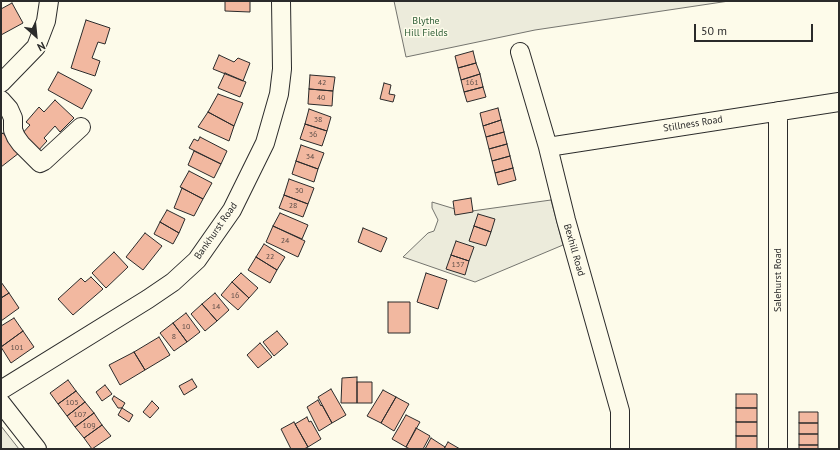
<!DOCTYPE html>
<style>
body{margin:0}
#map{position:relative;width:840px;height:450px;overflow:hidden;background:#fdfbea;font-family:"PT Sans",sans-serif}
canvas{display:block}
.frame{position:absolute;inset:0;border:2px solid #2b2b2b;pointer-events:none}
.north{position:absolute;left:16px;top:16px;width:40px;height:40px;-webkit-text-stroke:3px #fdfbea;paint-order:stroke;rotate:153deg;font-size:11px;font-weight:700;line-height:16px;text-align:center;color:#2b2b2b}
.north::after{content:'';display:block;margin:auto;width:14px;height:18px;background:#2b2b2b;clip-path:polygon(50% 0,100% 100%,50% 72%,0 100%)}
.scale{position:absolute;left:694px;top:24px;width:119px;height:18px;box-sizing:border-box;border:2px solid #2b2b2b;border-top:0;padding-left:5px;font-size:12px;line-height:14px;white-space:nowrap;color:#2b2b2b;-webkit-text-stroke:3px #fdfbea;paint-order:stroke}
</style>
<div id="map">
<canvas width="840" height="450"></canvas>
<div class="frame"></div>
<div class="north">N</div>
<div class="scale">50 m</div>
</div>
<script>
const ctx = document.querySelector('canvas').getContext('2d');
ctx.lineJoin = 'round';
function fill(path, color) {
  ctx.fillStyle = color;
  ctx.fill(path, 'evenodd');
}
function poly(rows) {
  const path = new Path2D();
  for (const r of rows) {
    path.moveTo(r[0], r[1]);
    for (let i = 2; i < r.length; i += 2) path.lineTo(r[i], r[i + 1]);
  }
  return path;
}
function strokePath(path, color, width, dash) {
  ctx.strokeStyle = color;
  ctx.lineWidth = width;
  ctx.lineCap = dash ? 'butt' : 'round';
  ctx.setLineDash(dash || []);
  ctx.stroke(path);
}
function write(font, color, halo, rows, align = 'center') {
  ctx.font = font + ' "PT Sans",sans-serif';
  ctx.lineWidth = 3;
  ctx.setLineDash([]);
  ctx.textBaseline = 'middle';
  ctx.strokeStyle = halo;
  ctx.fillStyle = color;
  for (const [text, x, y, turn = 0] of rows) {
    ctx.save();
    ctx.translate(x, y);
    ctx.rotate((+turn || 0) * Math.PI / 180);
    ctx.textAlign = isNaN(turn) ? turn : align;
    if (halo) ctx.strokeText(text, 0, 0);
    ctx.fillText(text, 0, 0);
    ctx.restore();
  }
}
const green = poly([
 [394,1,729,1,535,30,406,57,394,1],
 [551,200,563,245,475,282,403,257,428,233,434,231,438,220,432,208,432,202,465,212,551,200],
 [1,426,19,449,1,449,1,426]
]);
const building = poly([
 [225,1,250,1,250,12,225,11,225,1],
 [12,3,23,23,1,35,1,9,12,3],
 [86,20,110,28,105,44,98,42,92,58,100,61,95,76,71,68,86,20],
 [473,51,476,63,458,68,455,56,473,51],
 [219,55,234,62,238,58,250,63,243,81,213,69,219,55],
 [476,63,480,74,461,80,458,68,476,63],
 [58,72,92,90,82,109,48,90,58,72],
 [225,73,246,82,240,97,218,88,225,73],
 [480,74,483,87,464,92,461,80,480,74],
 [310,75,335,77,333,91,309,89,310,75],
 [384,83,391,85,389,94,395,95,393,102,380,99,384,83],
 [483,87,486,97,467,102,464,92,483,87],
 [309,89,333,91,332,106,308,104,309,89],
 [218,94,243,103,234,126,208,112,218,94],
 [55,100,74,118,60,132,55,126,44,138,47,141,37,152,20,136,30,125,26,122,39,107,44,112,55,100],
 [498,108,501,120,483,126,480,113,498,108],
 [309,109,331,117,327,131,305,124,309,109],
 [208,112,234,126,229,141,198,127,208,112],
 [501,120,504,132,486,137,483,126,501,120],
 [305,124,327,131,322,146,300,139,305,124],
 [504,132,507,144,489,149,486,137,504,132],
 [3,133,19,153,1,167,1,135,3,133],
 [200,137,227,151,221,164,189,148,194,139,198,141,200,137],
 [507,144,510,156,492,161,489,149,507,144],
 [301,145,324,153,318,169,296,161,301,145],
 [194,151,221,164,214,178,188,165,194,151],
 [510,156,513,168,495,173,492,161,510,156],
 [296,161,318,169,314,182,292,174,296,161],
 [513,168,516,180,498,185,495,173,513,168],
 [189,171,212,183,203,199,180,187,189,171],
 [289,179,314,188,308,204,284,195,289,179],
 [182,188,203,199,194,216,174,208,182,188],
 [284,195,308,204,303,217,279,208,284,195],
 [471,198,473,212,455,215,453,201,471,198],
 [167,210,185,219,179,233,160,222,167,210],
 [280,213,308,225,302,239,273,226,280,213],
 [478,214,495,219,491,232,474,226,478,214],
 [160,222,179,233,173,244,154,234,160,222],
 [273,226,305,241,298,257,266,242,273,226],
 [474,226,491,232,486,246,469,241,474,226],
 [363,228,387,238,381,252,358,242,363,228],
 [145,233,162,246,143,270,126,257,145,233],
 [456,241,474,247,469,261,451,255,456,241],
 [264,244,285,257,277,270,256,257,264,244],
 [114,252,128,267,106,288,92,273,114,252],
 [451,255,469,261,465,275,446,269,451,255],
 [256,257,277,270,270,283,248,270,256,257],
 [241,273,258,288,249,298,232,282,241,273],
 [426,273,447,280,438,309,417,302,426,273],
 [91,277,103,289,73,315,58,299,81,278,85,282,91,277],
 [1,282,9,293,1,298,1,282],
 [232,282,249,298,238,310,221,295,232,282],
 [9,293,19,308,1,321,1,298,9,293],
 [215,293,229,310,217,321,202,304,215,293],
 [388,302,410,302,410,333,388,333,388,302],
 [202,304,217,321,205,331,191,314,202,304],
 [186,313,200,332,187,342,173,323,186,313],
 [14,318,23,331,1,347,1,326,14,318],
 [173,323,187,342,174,351,160,333,173,323],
 [23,331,34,347,11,363,1,347,23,331],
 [277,331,288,344,274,356,263,342,277,331],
 [159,337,170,355,145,370,134,352,159,337],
 [260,343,272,357,258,368,247,355,260,343],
 [134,352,145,370,120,385,109,365,134,352],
 [357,377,357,403,341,403,342,378,357,377],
 [192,379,197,387,184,395,179,386,192,379],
 [68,380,76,391,58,404,50,393,68,380],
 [357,382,372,382,372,403,357,403,357,382],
 [105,385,112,394,102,401,96,392,105,385],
 [331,389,346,415,332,423,318,397,331,389],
 [383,390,396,397,381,423,367,416,383,390],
 [76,391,85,402,67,416,58,404,76,391],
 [736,394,757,394,757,408,736,408,736,394],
 [114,396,125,403,122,408,118,408,112,399,114,396],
 [396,397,409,404,394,431,381,423,396,397],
 [318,400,321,406,322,405,332,423,319,431,307,407,318,400],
 [152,401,159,408,150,418,143,412,152,401],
 [85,402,94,413,75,427,67,416,85,402],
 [122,408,133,415,129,422,118,415,122,408],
 [736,408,757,408,757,422,736,422,736,408],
 [799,412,818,412,818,423,799,423,799,412],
 [94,413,102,425,84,438,75,427,94,413],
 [406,415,420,422,406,447,392,439,406,415],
 [307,417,309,422,311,421,321,439,308,447,295,424,307,417],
 [294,422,308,447,304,449,291,449,281,429,294,422],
 [736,422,757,422,757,436,736,436,736,422],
 [799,423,818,423,818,434,799,434,799,423],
 [102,425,111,436,92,449,84,438,102,425],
 [416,428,430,436,423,449,410,449,406,447,416,428],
 [799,434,818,434,818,445,799,445,799,434],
 [736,436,757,436,757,449,736,449,736,436],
 [431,438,445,447,444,449,425,449,431,438],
 [448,442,460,449,444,449,448,442],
 [799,445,818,445,818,449,799,449,799,445]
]);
const minor = poly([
 [520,52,548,147,566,220,620,411,620,449],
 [1,83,36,47,46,21,49,1],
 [1,100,9,109,13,118,13,130,16,137,21,144,40,163,44,161,81,127],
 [548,147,839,102],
 [1,390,148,299,173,282,197,260,232,210,265,143,279,94,282,69,281,1],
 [1,403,37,449],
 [778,449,778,111]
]);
const numberNames = [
 ["42",322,83],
 ["161",472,83],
 ["40",321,98],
 ["38",318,120],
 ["36",313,135],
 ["34",310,157],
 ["30",299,191],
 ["28",293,206],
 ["24",285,241],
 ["22",270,257],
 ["137",458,265],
 ["16",235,296],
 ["14",216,307],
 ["10",186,327],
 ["8",174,337],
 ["101",17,348],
 ["105",72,403],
 ["107",80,415],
 ["109",89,426]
];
const parkNames = [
 ["Blythe",426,21],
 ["Hill Fields",426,33]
];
const streetNames = [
 ["Stillness Road",693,124,-9],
 ["Bankhurst Road",216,231,-55],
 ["Bexhill Road",574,250,74],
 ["Salehurst Road",778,280,-90]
];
fill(green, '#ecebdb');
strokePath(green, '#74746e', 1);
fill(building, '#f2b8a0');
strokePath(building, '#2b2b2b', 1);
strokePath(minor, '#2b2b2b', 20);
strokePath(minor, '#fdfbea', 18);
write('8px', '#5d4e48', null, numberNames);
write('10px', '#34623c', '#fdfbea', parkNames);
write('10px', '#2b2b2b', '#fdfbea', streetNames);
</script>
